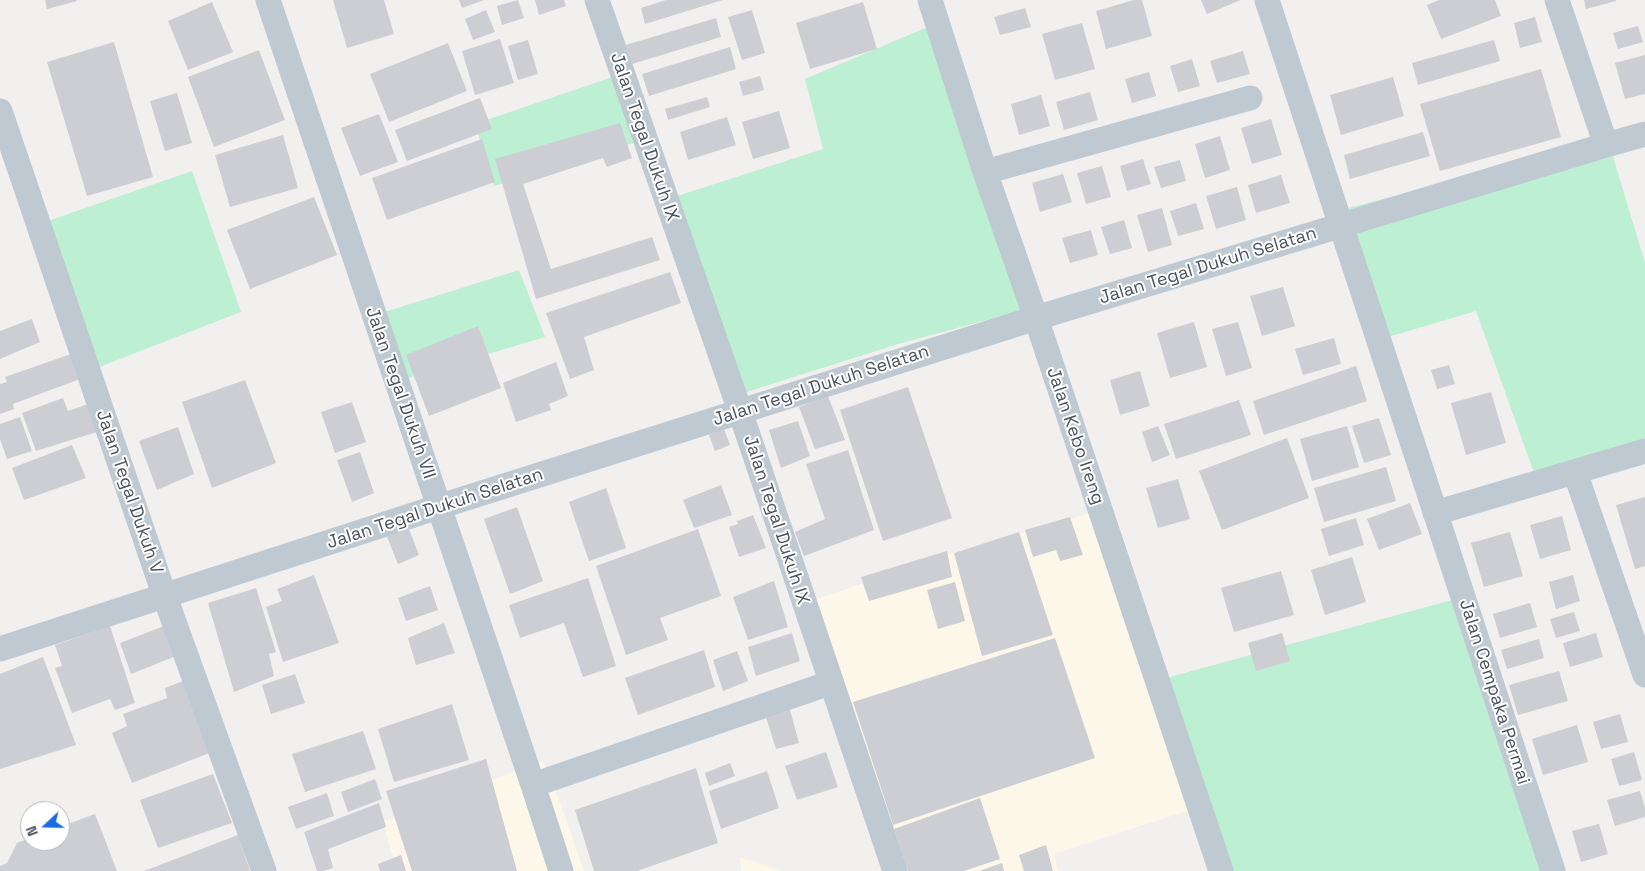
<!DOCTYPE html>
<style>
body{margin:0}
#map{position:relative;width:1645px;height:871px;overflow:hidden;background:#f2efef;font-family:"Space Grotesk",sans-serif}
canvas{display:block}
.north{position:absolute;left:20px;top:801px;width:50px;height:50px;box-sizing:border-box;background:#fff;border:1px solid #b5babe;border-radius:50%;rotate:249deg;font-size:14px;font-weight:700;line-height:20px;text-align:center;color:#47525c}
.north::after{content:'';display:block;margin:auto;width:18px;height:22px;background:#196be2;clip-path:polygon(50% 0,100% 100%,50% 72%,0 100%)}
</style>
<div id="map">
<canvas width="1645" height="871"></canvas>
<div class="north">N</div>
</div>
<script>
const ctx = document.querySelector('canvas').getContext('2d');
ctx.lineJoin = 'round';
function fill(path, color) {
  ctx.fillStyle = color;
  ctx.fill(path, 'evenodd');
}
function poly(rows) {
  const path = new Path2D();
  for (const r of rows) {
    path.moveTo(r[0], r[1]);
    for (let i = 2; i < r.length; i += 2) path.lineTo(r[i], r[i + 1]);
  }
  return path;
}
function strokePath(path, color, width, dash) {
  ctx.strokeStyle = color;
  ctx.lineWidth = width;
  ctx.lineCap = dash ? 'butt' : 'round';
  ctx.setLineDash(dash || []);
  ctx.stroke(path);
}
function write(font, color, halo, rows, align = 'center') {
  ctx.font = font + ' "Space Grotesk",sans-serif';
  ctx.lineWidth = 4;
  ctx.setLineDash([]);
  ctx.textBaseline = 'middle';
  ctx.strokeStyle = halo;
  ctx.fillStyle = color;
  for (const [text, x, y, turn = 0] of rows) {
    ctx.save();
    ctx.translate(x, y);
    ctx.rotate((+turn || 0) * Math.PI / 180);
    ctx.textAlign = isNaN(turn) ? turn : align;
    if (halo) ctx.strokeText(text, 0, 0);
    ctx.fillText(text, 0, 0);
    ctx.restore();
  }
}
const commercial = poly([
 [1104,509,1202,806,1054,854,1058,871,903,871,808,602,965,549],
 [543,761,558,797,584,871,396,871,383,821],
 [740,857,782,871,741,871]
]);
const green = poly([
 [937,23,1039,306,898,344,734,396,668,199,823,149,805,79],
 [621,74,646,139,494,186,475,124],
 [1608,140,1645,263,1645,453,1538,484,1476,311,1388,337,1341,210],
 [192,171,241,312,94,369,48,221],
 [519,270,545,337,398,381,378,314],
 [1463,597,1557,871,1223,871,1159,680]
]);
const building = poly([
 [45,0,76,0,77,1,47,9],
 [333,0,384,0,394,34,347,48],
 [459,0,484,0,462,8],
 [518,0,524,18,502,25,497,6],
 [535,0,564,0,566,6,539,15],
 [666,0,723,0,645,24,641,8],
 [1134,0,1142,0,1152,36,1106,49,1096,11],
 [1201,0,1241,0,1207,14],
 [1439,0,1495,0,1501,16,1441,39,1427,5],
 [1584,0,1616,0,1616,1,1586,9],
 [212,2,233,52,188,70,168,21],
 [863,2,877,49,810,69,796,23],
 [1025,8,1031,27,1000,35,994,17],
 [486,10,495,32,473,40,465,19],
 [752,10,765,53,742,60,728,17],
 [1535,17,1542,42,1520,48,1514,23],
 [716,18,721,37,632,64,626,45],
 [1082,23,1095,69,1055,80,1042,34],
 [1638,26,1643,42,1618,49,1613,33],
 [500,39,514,83,475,95,462,51],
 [528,40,538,74,518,80,508,46],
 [1494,40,1500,61,1418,85,1412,63],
 [114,42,153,177,87,196,47,62],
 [448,43,467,91,389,122,370,74],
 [730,47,736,69,649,96,642,74],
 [259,50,285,120,214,147,188,77],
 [1243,51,1250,74,1217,83,1210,61],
 [1645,55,1645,94,1625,99,1615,63],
 [1192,59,1200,86,1178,92,1170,66],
 [1541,69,1561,137,1440,171,1420,104],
 [1149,72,1156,96,1132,103,1125,79],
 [760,76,764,90,743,96,739,82],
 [1393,77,1404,116,1341,135,1330,95],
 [1090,92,1098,120,1064,130,1056,102],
 [177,93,192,143,165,151,150,101],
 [1041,95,1050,126,1019,135,1011,104],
 [707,97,710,107,668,120,665,109],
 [480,98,492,129,407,161,395,130],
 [779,111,790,148,753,159,742,122],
 [379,114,398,162,360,176,341,128],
 [727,117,736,145,688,160,680,132],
 [1271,119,1282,155,1252,164,1241,128],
 [620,123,632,158,607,167,603,158,523,184,551,269,652,237,660,260,536,299,495,159],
 [1423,132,1430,156,1350,179,1344,155],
 [283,135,298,188,230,207,215,155],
 [1220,136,1230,170,1205,178,1195,144],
 [482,139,495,182,387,220,372,178],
 [1143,159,1151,184,1127,191,1120,166],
 [1180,160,1186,181,1161,188,1154,167],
 [1102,166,1111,197,1086,204,1077,173],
 [1063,174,1072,202,1040,212,1032,183],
 [1281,175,1290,203,1256,213,1248,185],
 [1237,187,1246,220,1216,229,1206,196],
 [314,197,337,255,250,289,227,230],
 [1196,203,1204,229,1178,236,1170,211],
 [1162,208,1172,245,1148,252,1137,215],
 [1124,220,1132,248,1110,254,1101,227],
 [1091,230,1098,255,1070,263,1062,238],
 [670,272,681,303,584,337,594,370,570,379,546,313],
 [1283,287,1295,326,1262,336,1250,296],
 [32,319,40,342,0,359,0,331],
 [1194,322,1207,367,1170,378,1157,333],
 [1238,322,1252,368,1226,376,1212,329],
 [478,326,501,388,429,416,406,355],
 [1334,338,1341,364,1303,375,1295,349],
 [71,354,80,379,13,404,14,409,0,414,0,384,7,382,5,377],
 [556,362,568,396,549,404,551,410,516,422,503,383],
 [1449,365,1455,384,1437,389,1431,370],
 [1356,366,1367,401,1264,435,1253,401],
 [1140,371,1150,406,1120,415,1110,380],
 [245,380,276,463,212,488,182,402],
 [908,387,952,518,883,541,840,410],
 [1491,392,1506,443,1466,455,1451,403],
 [828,396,845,440,815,449,799,407],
 [63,398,68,411,88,404,97,432,36,451,22,413],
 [1239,400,1251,435,1176,459,1164,424],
 [352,402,366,442,335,453,321,412],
 [20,417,32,451,7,459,0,439,0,424],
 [1379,418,1391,455,1364,463,1352,426],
 [798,421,810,456,781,468,769,430],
 [1158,426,1170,455,1152,462,1142,432],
 [1347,426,1359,467,1312,481,1300,439],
 [178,427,194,474,157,490,139,441],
 [724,429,730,445,715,451,709,435],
 [1287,438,1309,498,1222,530,1199,471],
 [72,445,86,478,24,500,12,468],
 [848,450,874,530,804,556,795,532,825,519,806,464],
 [360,452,374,493,352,502,337,460],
 [1386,467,1396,501,1324,522,1314,488],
 [1178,479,1190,519,1158,528,1146,488],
 [721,485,732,515,694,528,683,500],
 [606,488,626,548,589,561,569,502],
 [1645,497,1645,566,1635,569,1616,505],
 [1410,503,1422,534,1379,550,1367,519],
 [517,507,543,581,510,594,484,519],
 [753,515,766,548,739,557,729,527,738,524,737,521],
 [1562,516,1571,550,1540,559,1530,525],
 [1070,517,1083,555,1060,561,1056,550,1033,557,1025,530],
 [1356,518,1364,545,1329,556,1321,529],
 [409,529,419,555,398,564,387,537],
 [698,529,721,596,660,618,668,640,626,655,596,566],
 [1019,532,1053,635,982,656,954,553],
 [1510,532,1523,576,1484,587,1471,543],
 [947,551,952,577,869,601,861,577],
 [1352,557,1366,602,1325,615,1311,570],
 [1281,571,1294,615,1234,632,1221,588],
 [314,575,339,643,283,662,266,607,282,601,277,589],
 [1573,575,1580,601,1556,609,1549,582],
 [588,578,616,666,583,677,564,623,520,638,509,605],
 [774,581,788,627,748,640,733,597],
 [955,582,965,621,938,629,927,590],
 [430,586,438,610,406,621,398,598],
 [256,588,276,652,269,654,274,676,234,692,208,603],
 [1530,603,1537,627,1500,638,1493,614],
 [1574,612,1580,631,1556,638,1550,619],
 [444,623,455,653,416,665,408,638],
 [110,626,135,703,115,710,110,699,72,713,55,668,62,666,55,645],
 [164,626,176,656,131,674,120,643],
 [792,633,800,661,756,676,748,647],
 [1282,633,1290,661,1256,671,1248,643],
 [1596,633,1603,657,1570,667,1563,643],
 [1055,638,1095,758,893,825,853,702],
 [1539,639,1544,658,1507,669,1501,650],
 [704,650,715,687,638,715,625,678],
 [737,651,748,681,723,691,713,660],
 [43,657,76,745,0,769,0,674],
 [1559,671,1568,701,1518,715,1509,685],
 [295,674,305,703,271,714,262,685],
 [188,679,212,752,132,783,112,733,127,726,123,714,167,698,165,688],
 [452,704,469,760,394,782,378,729],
 [789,706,799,743,776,749,765,714],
 [1620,714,1628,742,1601,749,1593,722],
 [1577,725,1588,762,1543,775,1532,739],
 [363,731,376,769,305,792,292,754],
 [826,752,838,787,797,800,785,766],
 [1634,752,1642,780,1619,786,1611,759],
 [486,759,517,871,412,871,386,791],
 [730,763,735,776,709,786,705,773],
 [696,768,718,843,637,871,594,871,575,810],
 [767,771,779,808,721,829,709,791],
 [213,774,232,823,158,848,140,800],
 [375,779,382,799,348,812,341,792],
 [1640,791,1645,808,1645,817,1615,826,1607,800],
 [327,793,334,816,296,829,288,807],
 [980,798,1000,859,964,871,908,871,894,829],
 [379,803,386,827,328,849,333,868,323,871,317,871,304,832],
 [95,814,117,871,0,871,0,866,7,863,17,843,30,838,30,841,60,841,60,827],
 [1599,824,1608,854,1581,862,1572,831],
 [238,835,250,871,144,871],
 [1046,845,1053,871,1024,871,1019,855],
 [401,855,406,871,380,871,378,864],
 [1002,863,1004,871,979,871]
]);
const street = poly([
 [268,0,533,785,561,871],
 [597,0,740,411,895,871],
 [930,0,985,172,1036,318,1221,871],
 [1267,0,1553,871],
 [1557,0,1606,145],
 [0,111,165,597,264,871],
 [985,172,1250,98],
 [1575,472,1645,675],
 [1435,513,1645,451],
 [0,649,438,507,1036,318,1606,145,1645,134],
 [533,785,830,683]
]);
const streetNames = [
 ["Jalan Tegal Dukuh IX",644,137,71],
 ["Jalan Tegal Dukuh Selatan",1208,266,-17],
 ["Jalan Tegal Dukuh Selatan",821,386,-18],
 ["Jalan Tegal Dukuh VII",400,393,71],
 ["Jalan Kebo Ireng",1075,436,71],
 ["Jalan Tegal Dukuh V",129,492,71],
 ["Jalan Tegal Dukuh Selatan",435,509,-18],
 ["Jalan Tegal Dukuh IX",776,520,72],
 ["Jalan Cempaka Permai",1494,692,72]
];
fill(commercial, '#fcf7e8');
fill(green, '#bdefd2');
fill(building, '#ccced4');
strokePath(street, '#bfc9d1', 25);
write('18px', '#47525c', '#fff', streetNames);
</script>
